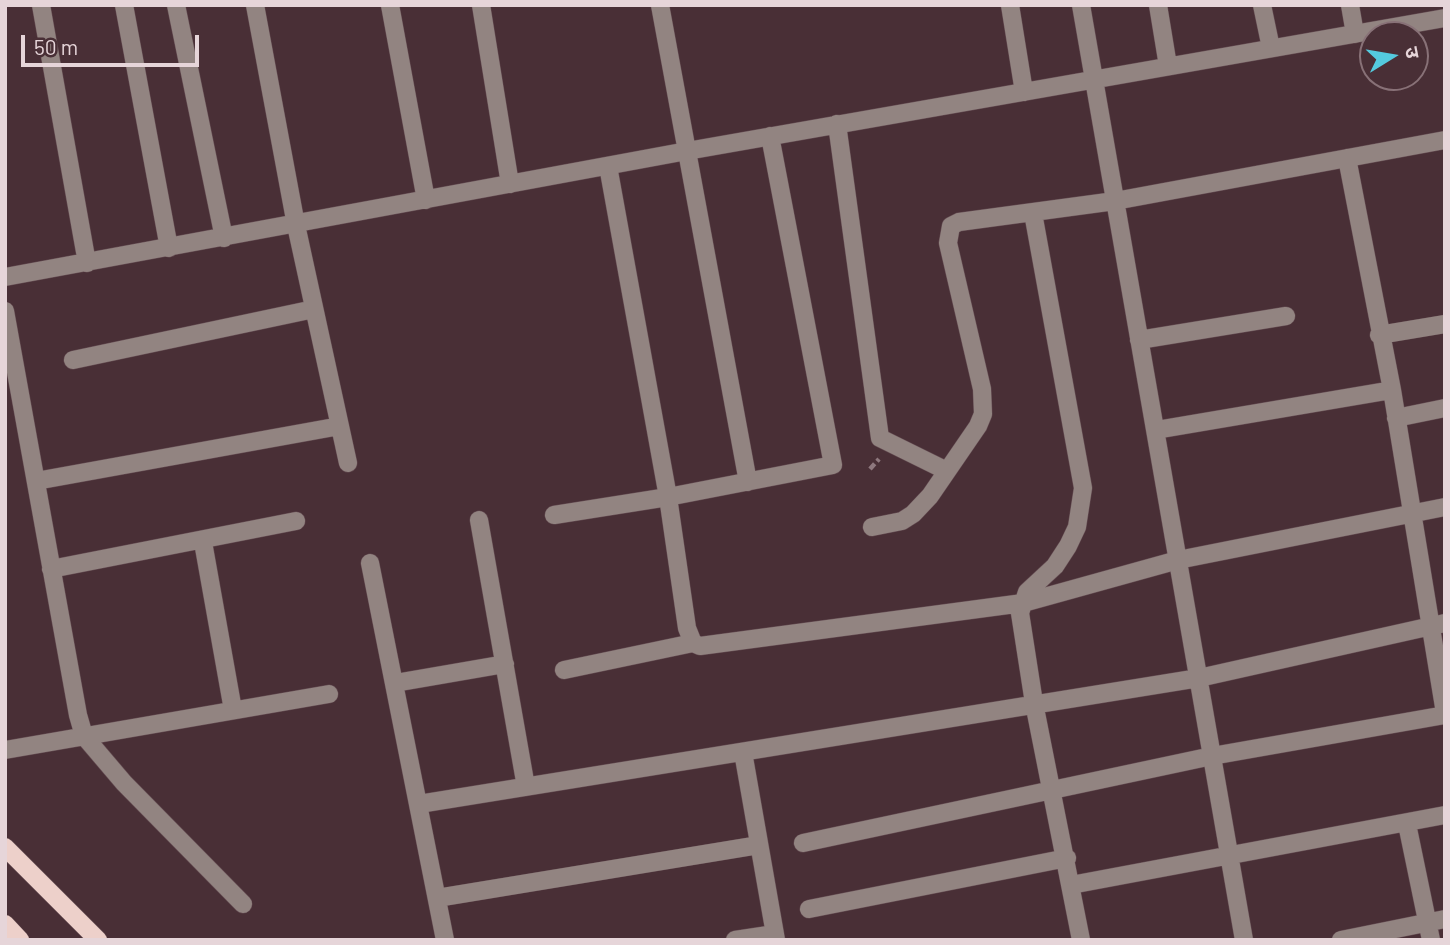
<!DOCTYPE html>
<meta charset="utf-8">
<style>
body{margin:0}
#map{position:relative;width:1450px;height:945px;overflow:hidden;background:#492f36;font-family:Barlow,"Noto Sans Devanagari",sans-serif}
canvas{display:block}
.frame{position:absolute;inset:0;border:7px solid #e6d5d9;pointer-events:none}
.north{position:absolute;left:1359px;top:21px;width:70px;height:70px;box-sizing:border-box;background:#492f36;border:2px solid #887177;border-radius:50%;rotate:79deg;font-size:19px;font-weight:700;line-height:28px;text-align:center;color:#e6d5d9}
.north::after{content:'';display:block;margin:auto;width:24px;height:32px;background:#54cade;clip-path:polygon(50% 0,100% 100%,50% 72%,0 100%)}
.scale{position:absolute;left:21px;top:35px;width:178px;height:32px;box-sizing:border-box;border:4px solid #e6d5d9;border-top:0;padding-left:9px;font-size:21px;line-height:24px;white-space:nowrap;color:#e6d5d9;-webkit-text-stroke:5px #492f36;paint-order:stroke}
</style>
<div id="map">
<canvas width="1450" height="945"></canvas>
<div class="frame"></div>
<div class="north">उ</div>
<div class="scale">50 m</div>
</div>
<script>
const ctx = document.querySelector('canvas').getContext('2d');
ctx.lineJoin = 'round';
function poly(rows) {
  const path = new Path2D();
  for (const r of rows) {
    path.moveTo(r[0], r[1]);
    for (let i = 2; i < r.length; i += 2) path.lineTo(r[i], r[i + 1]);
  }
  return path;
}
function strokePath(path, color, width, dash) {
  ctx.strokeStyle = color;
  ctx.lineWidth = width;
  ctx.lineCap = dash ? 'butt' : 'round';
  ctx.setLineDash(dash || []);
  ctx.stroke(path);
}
const path = poly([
 [870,469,879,459]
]);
const minor = poly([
 [41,5,87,263],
 [124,5,169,248],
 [176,5,224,238],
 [255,5,296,225,348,463],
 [390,5,426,200],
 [481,5,510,184],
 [660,5,748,482],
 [1010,5,1024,92],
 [1081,5,1244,940],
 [1158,5,1168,66],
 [1262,5,1271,48],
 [1350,5,1355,34],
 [837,124,880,438,947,471],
 [1347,158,1392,390,1445,713],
 [608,166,668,497,687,628,693,643,700,646,1023,603,1178,560,1445,507],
 [1033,213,1083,488,1077,527,1068,546,1055,566,1027,592,1020,613,1034,703,1081,940],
 [5,277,687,151,1445,18],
 [5,311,78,715,84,736,124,783,243,904],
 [1379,335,1445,324],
 [1139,340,1286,316],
 [73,360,314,309],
 [1396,418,1445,408],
 [1156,430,1392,390],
 [36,481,340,426],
 [554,515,668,497,833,465,770,136],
 [479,520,526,787],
 [872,527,902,521,913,514,930,496,978,426,983,414,982,389,948,243,951,226,959,222,1115,201,1445,140],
 [203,542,233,710],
 [370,563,445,940],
 [51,569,296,521],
 [564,670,693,643],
 [395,683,505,664],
 [5,750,329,694],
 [743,752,776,940],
 [419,804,1199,678,1445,623],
 [1407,824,1431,940],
 [803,843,1212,756,1445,715],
 [1071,885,1445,815],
 [437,898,759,845],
 [809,909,1067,858],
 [735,940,775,934],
 [1341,940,1445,919]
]);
const major = poly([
 [5,847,98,940],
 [5,924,20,940]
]);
strokePath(minor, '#654d53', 19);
strokePath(major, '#654d53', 19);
strokePath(path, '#8e787e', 4.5, [7, 3.5]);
strokePath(minor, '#928481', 18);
strokePath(major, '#edd0ca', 18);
</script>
